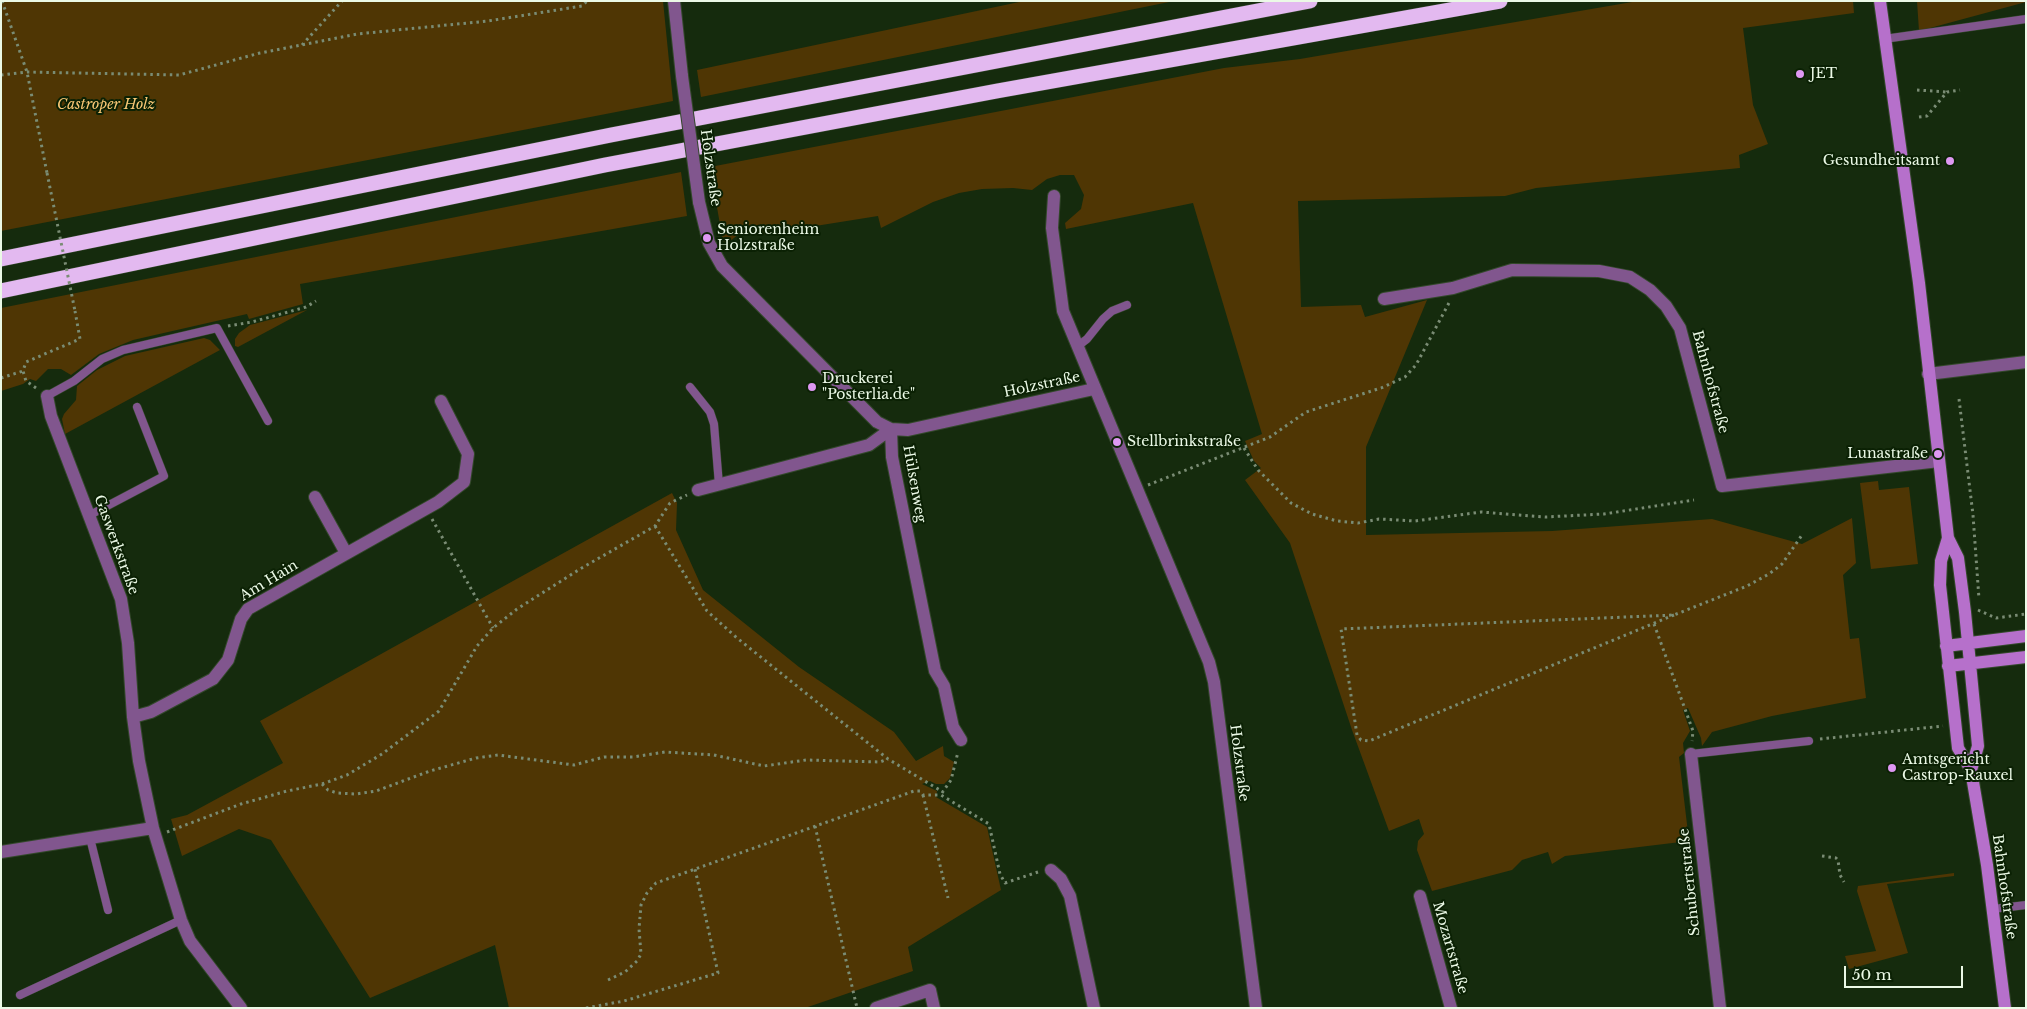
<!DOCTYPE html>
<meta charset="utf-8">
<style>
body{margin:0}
#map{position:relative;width:2027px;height:1009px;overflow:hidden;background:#152b0d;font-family:"Libre Baskerville",serif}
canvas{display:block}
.frame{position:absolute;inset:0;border:2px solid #ebf9e6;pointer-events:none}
.scale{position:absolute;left:1844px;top:966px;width:119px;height:22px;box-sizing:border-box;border:2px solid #ebf9e6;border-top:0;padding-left:6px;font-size:15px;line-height:18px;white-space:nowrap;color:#ebf9e6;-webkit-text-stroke:4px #0b2104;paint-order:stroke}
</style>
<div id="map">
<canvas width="2027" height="1009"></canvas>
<div class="frame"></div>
<div class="scale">50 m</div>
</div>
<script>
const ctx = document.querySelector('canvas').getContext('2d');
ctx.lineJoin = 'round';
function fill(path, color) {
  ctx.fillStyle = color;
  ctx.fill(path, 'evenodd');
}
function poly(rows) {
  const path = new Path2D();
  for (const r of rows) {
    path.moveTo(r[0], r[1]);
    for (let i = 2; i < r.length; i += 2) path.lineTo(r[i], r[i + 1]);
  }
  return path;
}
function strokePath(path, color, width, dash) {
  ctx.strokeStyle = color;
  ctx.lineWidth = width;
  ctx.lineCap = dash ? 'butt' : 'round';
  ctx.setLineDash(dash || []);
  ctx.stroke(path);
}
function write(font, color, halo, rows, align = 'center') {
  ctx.font = font + ' "Libre Baskerville",serif';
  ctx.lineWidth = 4;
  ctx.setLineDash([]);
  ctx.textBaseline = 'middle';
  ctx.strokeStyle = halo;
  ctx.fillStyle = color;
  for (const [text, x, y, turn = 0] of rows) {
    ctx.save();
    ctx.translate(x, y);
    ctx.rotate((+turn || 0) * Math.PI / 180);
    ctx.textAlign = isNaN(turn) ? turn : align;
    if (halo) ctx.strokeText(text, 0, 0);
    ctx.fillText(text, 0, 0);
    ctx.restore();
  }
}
const green = poly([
 [1,1,663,1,673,101,1,231],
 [1024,1,1174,1,701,97,697,70],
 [1638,1,1853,1,1854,13,1743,28,1753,105,1768,144,1739,155,1740,168,1536,188,1505,196,1298,201,1301,307,1361,305,1365,317,1427,300,1366,447,1366,535,1552,531,1712,519,1802,544,1852,518,1856,563,1843,575,1850,639,1859,638,1866,698,1772,716,1712,732,1702,746,1701,738,1688,708,1683,710,1690,731,1683,743,1684,753,1679,757,1689,841,1565,856,1552,864,1548,852,1522,860,1512,870,1432,891,1417,850,1418,841,1424,834,1419,819,1389,831,1352,730,1290,543,1245,480,1261,468,1254,461,1245,441,1262,434,1193,203,1066,229,1065,223,1081,209,1084,195,1074,175,1060,175,1047,179,1032,190,1013,188,982,189,959,193,933,202,881,228,878,216,759,235,755,229,739,234,725,245,722,236,710,167,1224,68,1300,59],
 [1917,1,2026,1,2026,2,1919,31],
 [681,172,687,216,300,284,303,304,249,319,247,314,133,340,99,354,71,375,61,369,48,369,36,381,30,379,23,384,1,391,1,308],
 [307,310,238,347,235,346,235,339,239,333,250,325],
 [204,338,210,340,220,350,65,434,62,419,64,414,76,400,77,386,97,370,125,356],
 [1878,481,1879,490,1909,487,1918,564,1871,569,1860,483],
 [672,493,677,503,676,530,703,590,799,667,894,732,916,761,943,746,944,756,954,762,950,778,944,784,936,784,930,781,922,784,937,791,936,797,987,827,1001,890,908,947,913,971,805,1008,509,1008,495,945,370,998,271,840,239,829,182,856,171,819,187,815,283,763,260,721],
 [1954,873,1954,876,1887,884,1908,953,1849,969,1845,956,1876,951,1857,891,1858,886]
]);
const path = poly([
 [2,1,27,72,47,173],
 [302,45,342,1],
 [1,75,27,72,179,75,260,53,357,34,488,21,582,6,587,1],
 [1917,90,1947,92],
 [1919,117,1927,116,1947,92,1960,90],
 [228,326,252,322,306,307,316,301],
 [1,378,23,371],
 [36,388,26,381,23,371,26,362,80,339,75,311],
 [1959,399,1973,515,1979,599],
 [1244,448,1258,470,1291,503,1312,514,1337,521,1358,523,1379,519,1415,521,1481,512,1545,517,1604,514,1694,500],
 [1148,485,1270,437,1306,412,1381,388,1405,377,1416,365,1450,301],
 [432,519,493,628],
 [655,526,707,611,737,638,888,759,943,792],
 [1978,610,1996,618,2026,614],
 [1674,615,1369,741,1361,740,1357,735,1341,629,1674,615,1747,586,1769,574,1782,564,1802,535],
 [1654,624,1693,731,1692,741],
 [1820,739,1943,726],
 [322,784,328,790,337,793,356,794,376,791,430,771,476,758,498,755,574,765,604,757,633,757,665,752,714,755,764,766,806,760,880,762,888,759],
 [942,793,951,780,958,752],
 [923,795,948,898],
 [815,826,857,1008],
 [167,832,241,804,287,791,322,784,347,775,382,754,439,711,477,646,493,628,517,609,580,569,655,526,670,503,687,495],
 [1822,856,1836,858,1838,860,1840,875,1844,882],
 [608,980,625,972,637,961,641,954,639,929,641,905,647,893,656,883,914,791,920,791,923,795,941,795,989,824,1000,874,1005,883,1038,872],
 [586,1008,624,1001,718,973,695,869]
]);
const lane = poly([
 [1884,39,2026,19],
 [1078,346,1087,339,1103,319,1112,311,1127,305],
 [690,387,710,412,714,424,719,485],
 [47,396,74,381,102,359,123,350,217,328,268,421],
 [90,515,164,476,137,407],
 [1691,754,1809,741],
 [90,838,108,910],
 [1993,909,2026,905],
 [20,995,181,920]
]);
const street = poly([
 [674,1,682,76],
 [1054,196,1052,228,1063,311,1209,662,1214,682,1256,1008],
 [699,202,709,243,722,266,877,422,891,429,908,430,1094,389],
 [1384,299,1453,288,1512,270,1599,271,1630,277,1650,290,1666,306,1680,328,1722,486,1939,461],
 [1928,374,2026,362],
 [47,396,51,416,121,599,128,643,133,717,139,761,153,828,181,920,190,941,241,1008],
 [891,429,892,457,935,671,944,686,953,727,961,740],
 [698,490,869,445,891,429],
 [315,497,346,553],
 [133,717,151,712,213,679,228,660,241,619,248,609,438,502,464,482,468,454,441,401],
 [1691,754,1720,1008],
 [1,852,153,828],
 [1051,870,1061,879,1070,896,1094,1008],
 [1420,896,1451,1008],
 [876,1008,930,990,934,1008]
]);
const secondary = poly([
 [1880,1,1919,283,1948,538,1958,558,1965,612,1978,746,1971,770],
 [1948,538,1941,561,1940,585,1958,748,1971,770,1987,865,2005,1008],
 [1946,646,2026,636],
 [1948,666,2026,657]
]);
const highway = poly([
 [1,259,611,135,1310,1],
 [1,291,605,165,997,91,1500,1]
]);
const pathBridge = poly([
 [47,173,75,311]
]);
const streetBridge = poly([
 [682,76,699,202]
]);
const markers = [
 [1800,74,5,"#de98f2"],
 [1950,161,5,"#de98f2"],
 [707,238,5,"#de98f2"],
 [812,387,5,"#de98f2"],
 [1117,442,5,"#de98f2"],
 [1938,454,5,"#de98f2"],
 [1892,768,5,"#de98f2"]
];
const poiNames = [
 ["JET",1810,74],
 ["Gesundheitsamt",1940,161,"right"],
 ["Seniorenheim",717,230],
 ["Holzstraße",717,246],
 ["Druckerei",822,379],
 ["\"Posterlia.de\"",822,395],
 ["Stellbrinkstraße",1127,442],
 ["Lunastraße",1928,454,"right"],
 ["Amtsgericht",1902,760],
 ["Castrop-Rauxel",1902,776]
];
const parkNames = [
 ["Castroper Holz",106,105]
];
const streetNames = [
 ["Holzstraße",710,168,82],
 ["Bahnhofstraße",1710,382,75],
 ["Holzstraße",1042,385,-12],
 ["Hülsenweg",914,484,80],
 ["Gaswerkstraße",116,545,70],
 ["Am Hain",269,581,-31],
 ["Holzstraße",1239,763,83],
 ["Schubertstraße",1690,882,-96],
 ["Bahnhofstraße",2004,887,82],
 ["Mozartstraße",1450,948,74]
];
fill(green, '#4f3604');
strokePath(lane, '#33482b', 9);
strokePath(street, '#33482b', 14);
strokePath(secondary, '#33482b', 14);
strokePath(highway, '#33482b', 16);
strokePath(path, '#7a8c74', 3, [2.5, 4]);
strokePath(lane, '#81568e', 8);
strokePath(street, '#81568e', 12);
strokePath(secondary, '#b670cb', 12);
strokePath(highway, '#e3b9f0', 15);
strokePath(streetBridge, '#33482b', 14, []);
strokePath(pathBridge, '#7a8c74', 3, [2.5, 4]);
strokePath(streetBridge, '#81568e', 12);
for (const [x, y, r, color] of markers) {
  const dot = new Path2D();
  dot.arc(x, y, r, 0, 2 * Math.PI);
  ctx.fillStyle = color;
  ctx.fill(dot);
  strokePath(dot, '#0b2104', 2);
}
write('14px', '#ebf9e6', '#0b2104', poiNames, 'left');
write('italic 14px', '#f9c775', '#0b2104', parkNames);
write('14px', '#ebf9e6', '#0b2104', streetNames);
</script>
